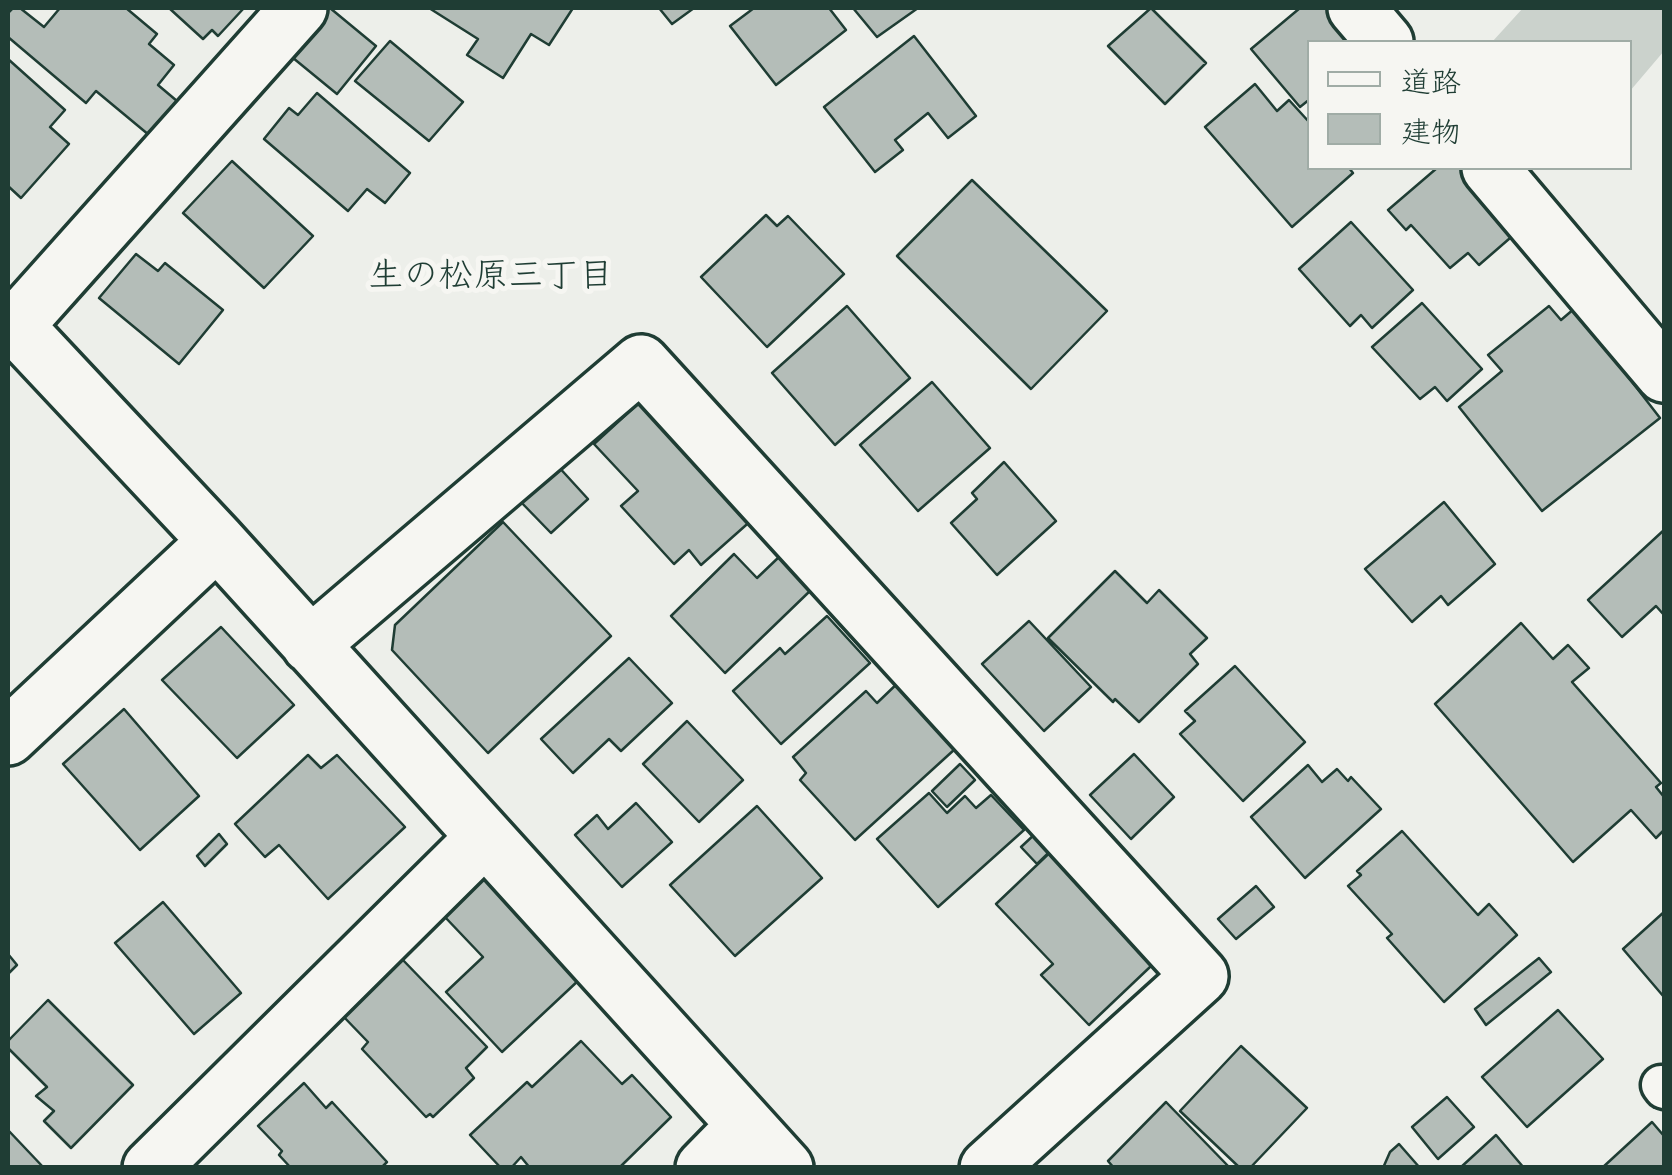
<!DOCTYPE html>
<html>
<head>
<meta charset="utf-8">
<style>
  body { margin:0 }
  #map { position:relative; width:1672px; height:1175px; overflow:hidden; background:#edefea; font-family:"Comic Neue","Klee One",sans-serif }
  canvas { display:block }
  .frame { position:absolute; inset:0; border:10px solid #1f3d34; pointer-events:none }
  .legend { position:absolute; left:1307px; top:40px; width:325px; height:130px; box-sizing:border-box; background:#f6f6f2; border:2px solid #a0aca6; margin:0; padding:12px 18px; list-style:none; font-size:30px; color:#1f3d34 }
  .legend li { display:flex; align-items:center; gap:20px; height:50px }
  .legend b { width:50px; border:2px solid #a0aca6 }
</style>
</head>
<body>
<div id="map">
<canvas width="1672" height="1175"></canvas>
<div class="frame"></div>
<ul class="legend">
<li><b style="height:12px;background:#f6f6f2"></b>道路</li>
<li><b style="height:28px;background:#b4bdb8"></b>建物</li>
</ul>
</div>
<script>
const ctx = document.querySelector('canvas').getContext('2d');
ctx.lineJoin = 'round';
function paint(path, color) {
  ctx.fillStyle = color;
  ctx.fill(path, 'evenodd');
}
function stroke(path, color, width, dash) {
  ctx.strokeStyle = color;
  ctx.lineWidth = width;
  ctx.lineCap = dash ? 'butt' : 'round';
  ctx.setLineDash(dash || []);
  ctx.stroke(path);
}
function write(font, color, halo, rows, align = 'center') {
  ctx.font = font + ' "Comic Neue","Klee One",sans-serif';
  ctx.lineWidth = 10;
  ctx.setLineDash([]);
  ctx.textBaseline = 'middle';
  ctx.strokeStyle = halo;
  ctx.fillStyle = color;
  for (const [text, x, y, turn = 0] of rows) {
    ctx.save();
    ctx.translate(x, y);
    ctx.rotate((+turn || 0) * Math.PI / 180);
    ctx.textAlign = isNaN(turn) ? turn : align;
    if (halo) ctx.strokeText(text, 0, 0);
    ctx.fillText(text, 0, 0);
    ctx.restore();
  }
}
paint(new Path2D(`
  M1523,8h141v43l-34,40v-49h-138z`), '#cbd2cc');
const building = new Path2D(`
  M13,8h7l24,19 16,-19h66l31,26 -8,10 25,21 -16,20 19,16 -28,34 -53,-44 -10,12 -78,-66v-24z
  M169,8h75l-26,28 -6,-6 -9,9z
  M325,8h5l46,38 -39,48 -50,-41z
  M429,8h144l-24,37 -18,-11 -28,44 -36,-23 11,-16z
  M659,8h35l-22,16z
  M754,8h75l17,22 -70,55 -46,-59z
  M853,8h65l-41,29z
  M1151,8l55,55 -41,41 -57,-58z
  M1300,8h33l29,34h-52v57l-10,8 -49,-58z
  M914,36l62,80 -28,22 -20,-25 -33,27 8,10 -28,22 -51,-65z
  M390,41l73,61 -34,39 -74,-60z
  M8,59l57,51 -15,17 19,17 -48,54 -13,-12z
  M1255,84l22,27 12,-11 21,23v45h39l4,5 -61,54 -87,-100z
  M317,93l93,80 -25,30 -18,-14 -19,22 -84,-72 25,-31 9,7z
  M232,161l81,75 -49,52 -81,-75z
  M1437,168h34l46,64 -38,33 -11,-12 -18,15 -39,-43 -5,5 -18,-20z
  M972,180l135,131 -76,78 -134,-133z
  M766,215l11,11 11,-10 56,58 -77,73 -66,-70z
  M1351,222l62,68 -41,38 -11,-13 -11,11 -51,-57z
  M136,254l22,17 7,-8 58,47 -44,54 -80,-66z
  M1422,303l60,66 -35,32 -12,-14 -15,12 -48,-52z
  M847,306l63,72 -75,67 -63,-72z
  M1549,306l12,14 14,-12 85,110 -118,93 -83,-104 43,-36 -14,-16z
  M932,382l58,66 -72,63 -58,-66z
  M643,399l111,119 -53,47 -12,-15 -15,14 -53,-58 17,-15 -44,-47z
  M1004,462l52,59 -59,54 -46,-52 26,-24 -5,-6z
  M556,464l32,35 -37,34 -33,-34z
  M1444,502l51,62 -47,41 -7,-9 -29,26 -47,-53z
  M503,522l108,114 -123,117 -96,-103 3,-25z
  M1664,530v85l-8,-9 -34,31 -34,-37z
  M734,554l23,24 22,-21 32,33 -86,83 -54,-57z
  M1115,571l32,32 12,-13 48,48 -17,16 8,10 -59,58 -24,-23 -2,3 -65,-64z
  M827,616l43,47 -89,81 -48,-53 47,-43 5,6z
  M1029,621l62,66 -47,44 -62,-67z
  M1521,623l32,36 15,-14 21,23 -17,14 89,101 -5,4 8,10v33l-8,8 -25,-28 -58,52 -138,-158z
  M221,627l73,78 -57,53 -75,-78z
  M629,658l43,45 -51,48 -12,-12 -36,34 -32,-34z
  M1235,666l70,76 -62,59 -63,-67 15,-13 -10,-10z
  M903,678l40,44 -7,6 19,21 -100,91 -55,-60 6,-7 -13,-16 73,-66 11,12z
  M124,709l75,87 -59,54 -77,-86z
  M687,721l56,59 -44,42 -56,-58z
  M1134,754l40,43 -43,42 -41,-44z
  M308,755l13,13 16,-13 68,72 -77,72 -49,-54 -14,12 -30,-33z
  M960,764l15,16 -28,27 -15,-16z
  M1308,765l14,17 15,-13 11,12 3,-4 30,32 -76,69 -54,-61z
  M929,793l18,20 18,-17 11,12 15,-13 33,35 -86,77 -61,-68z
  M636,803l36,39 -50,45 -47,-52 22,-20 11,14z
  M757,806l65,72 -87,78 -65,-71z
  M1051,819l16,16 -30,29 -16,-17z
  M1402,831l76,84 11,-11 28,31 -73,67 -57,-64 5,-4 -44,-48 13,-11 -4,-4z
  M219,834l8,10 -22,22 -8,-10z
  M1061,842l109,106 -81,77 -48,-50 12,-11 -57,-60z
  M484,878l96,101 -78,73 -56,-60 37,-35 -39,-41z
  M1256,886l18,21 -38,32 -18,-20z
  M163,902l78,91 -47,41 -79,-91z
  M1664,912v85l-41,-48z
  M8,954l9,11 -9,9z
  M401,958l86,89 -21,21 8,10 -41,39 -3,-3 -4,3 -64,-68 6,-7 -27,-28z
  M1539,958l12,14 -65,53 -11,-16z
  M48,1000l85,85 -62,63 -27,-27 10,-10 -18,-15 11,-9 -39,-39v-7z
  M1558,1010l45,49 -76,68 -45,-50z
  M581,1041l41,43 10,-9 39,42 -52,51h-89l-9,-11 -10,11h-10l-31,-33 57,-53 5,5z
  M1241,1046l66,62 -57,60h-10l-60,-57z
  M304,1083l22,25 6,-6 55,60 -6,6h-90l-12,-13 3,-4 -24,-25z
  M1447,1097l27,30 -36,32 -26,-32z
  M1166,1102l64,66h-116l-6,-7z
  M1652,1122l12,14v32h-62z
  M8,1130l36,38h-36z
  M1496,1135l28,33h-64z
  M1399,1144l21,24h-37l7,-16z`);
paint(building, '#b4bdb8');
stroke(building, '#1f3d34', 2.5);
const service = new Path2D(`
  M1661,1085l3,4`);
const minor = new Path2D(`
  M1356,8l29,34
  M1490,168l174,206
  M8,318l209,223 568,627
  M15,326l284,-318
  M310,645l331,-282 559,613 -212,192
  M8,737l209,-196
  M151,1168l334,-331
  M704,1168l42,-43`);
stroke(service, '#1f3d34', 45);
stroke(minor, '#1f3d34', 62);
stroke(service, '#f6f6f2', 38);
stroke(minor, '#f6f6f2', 55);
write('35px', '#1f3d34', '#f6f6f2', [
  ["生の松原三丁目",491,276]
]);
</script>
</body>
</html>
